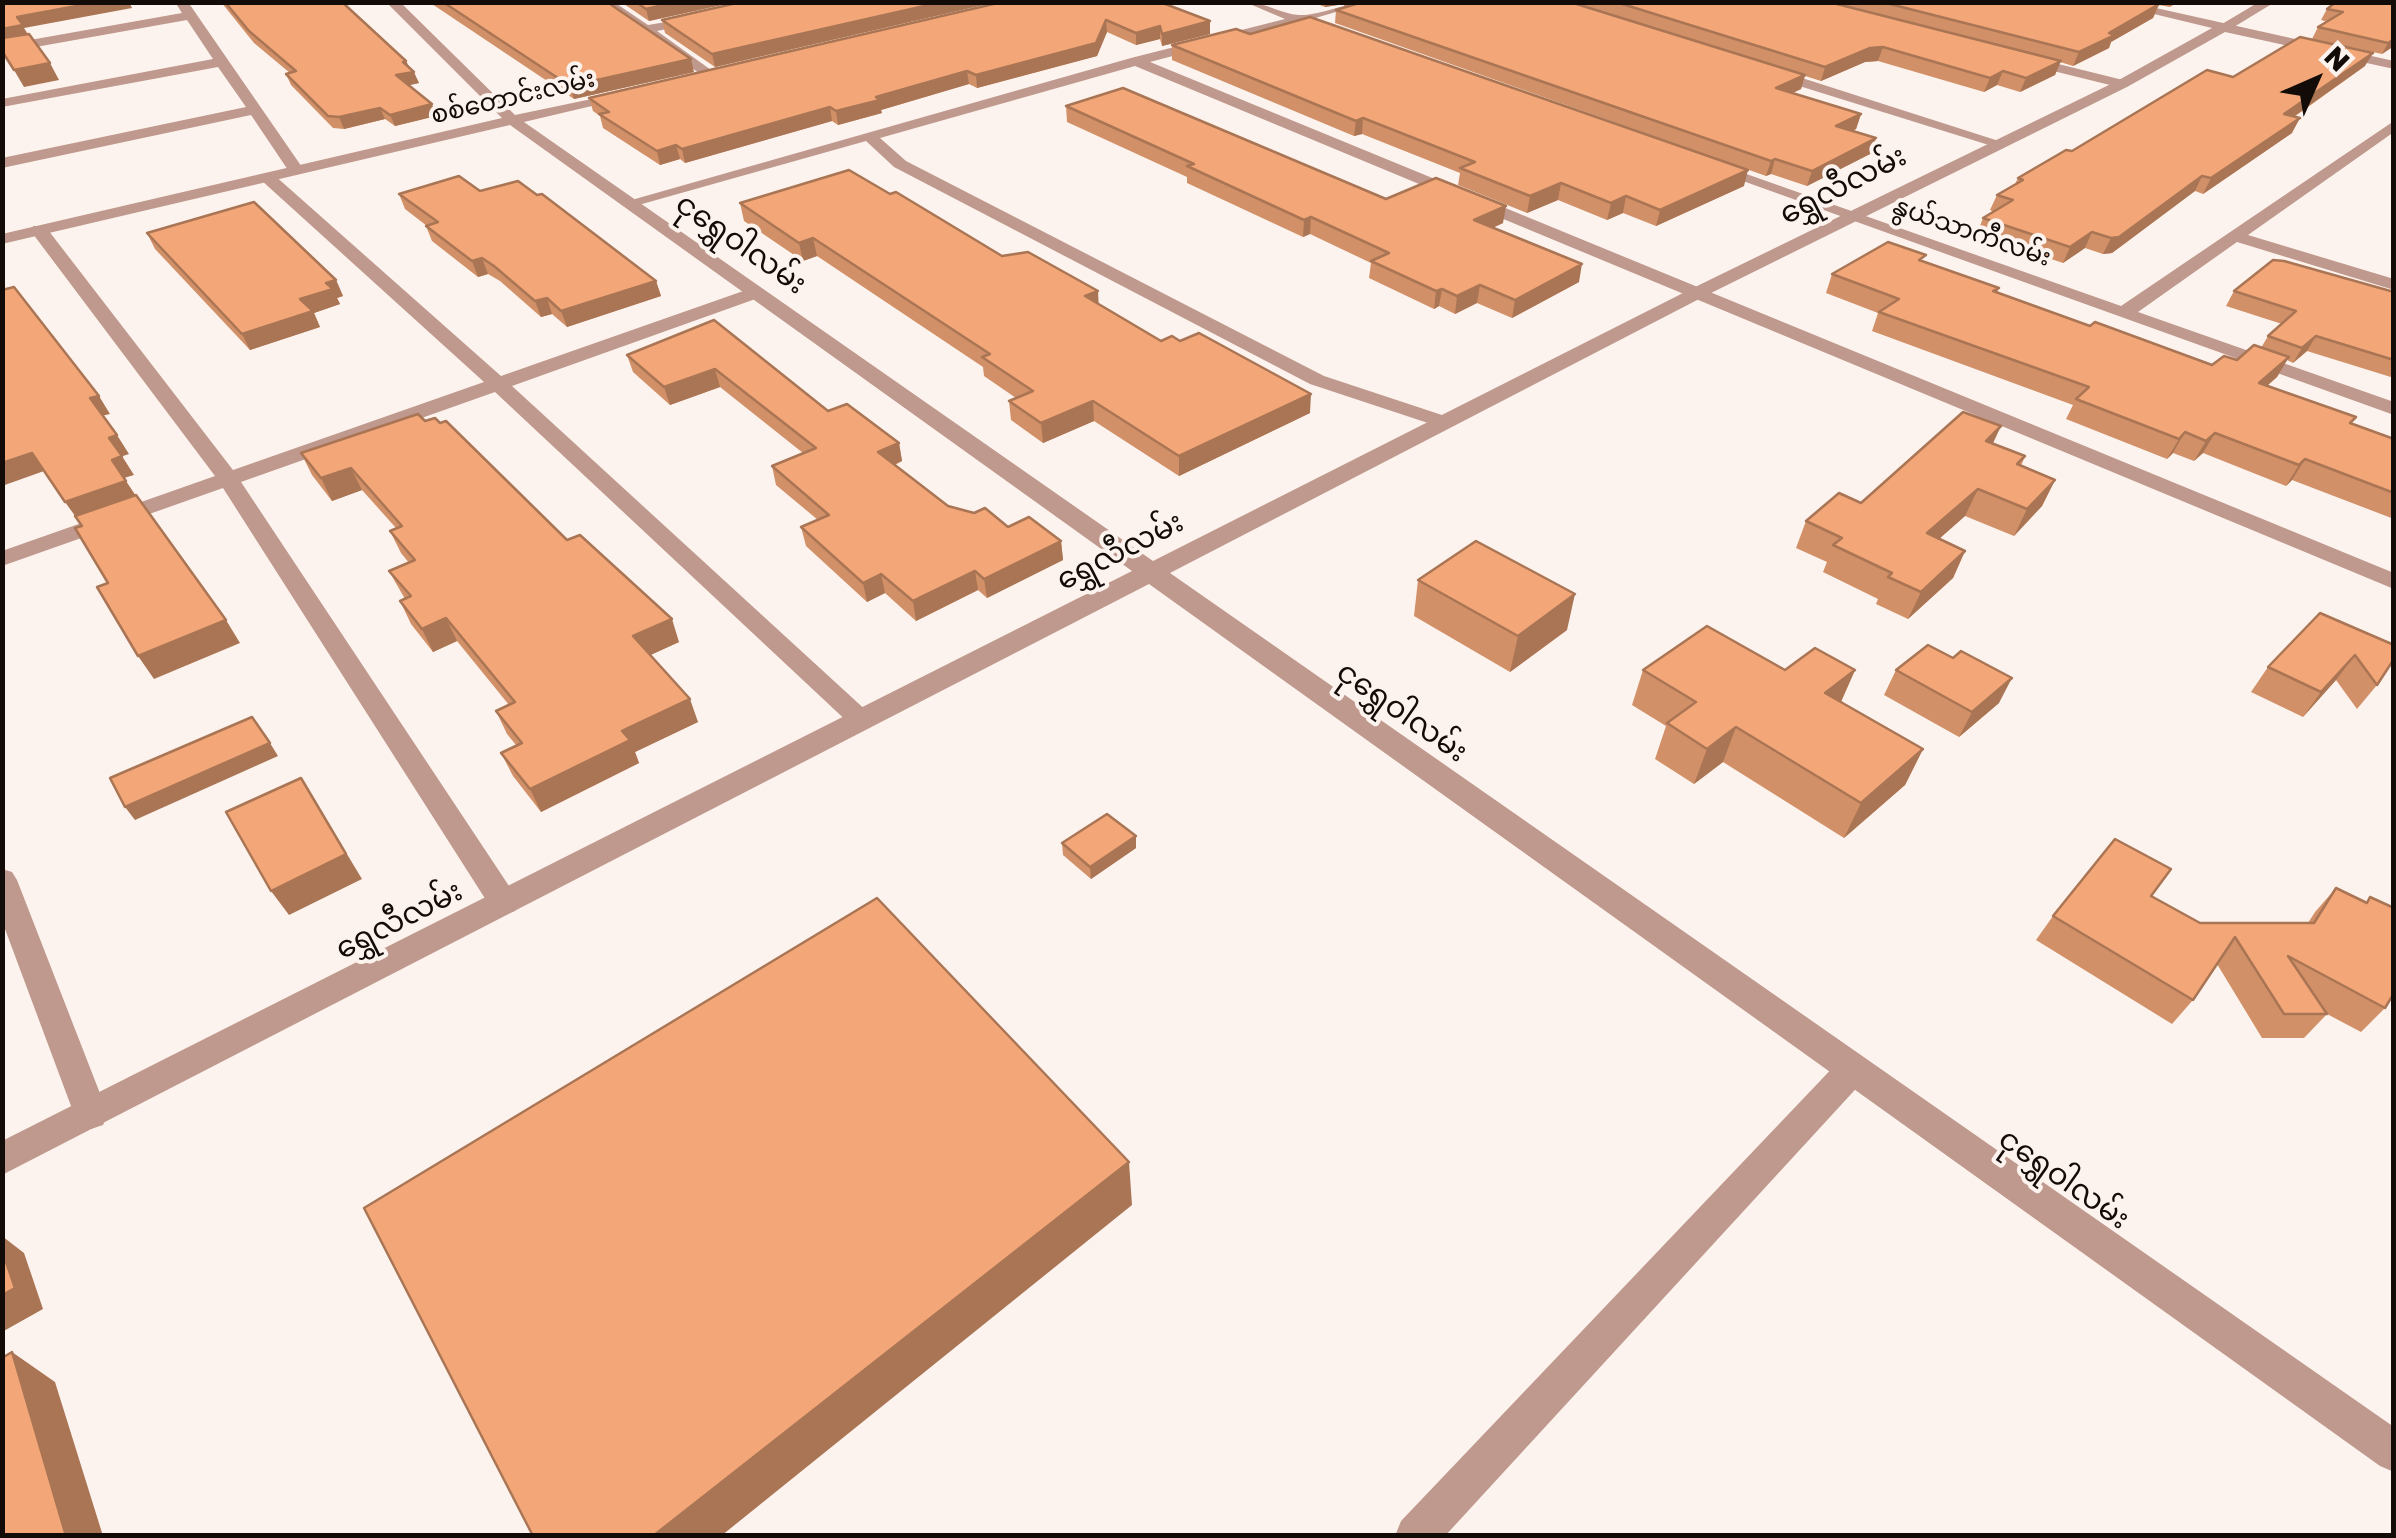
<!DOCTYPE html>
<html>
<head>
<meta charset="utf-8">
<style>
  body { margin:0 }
  #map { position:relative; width:2396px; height:1538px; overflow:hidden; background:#fdf3ee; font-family:"Golos Text",sans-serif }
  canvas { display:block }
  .frame { position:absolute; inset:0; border:5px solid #120b07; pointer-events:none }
  .north { position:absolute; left:2266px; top:30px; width:100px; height:100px; -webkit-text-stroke:8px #fdf3ee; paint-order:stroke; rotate:45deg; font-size:28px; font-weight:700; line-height:40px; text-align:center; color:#120b07 }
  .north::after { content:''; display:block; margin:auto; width:35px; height:45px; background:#120b07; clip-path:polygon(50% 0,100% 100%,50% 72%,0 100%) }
</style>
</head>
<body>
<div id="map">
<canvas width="2396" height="1538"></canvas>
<div class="frame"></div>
<div class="north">N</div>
</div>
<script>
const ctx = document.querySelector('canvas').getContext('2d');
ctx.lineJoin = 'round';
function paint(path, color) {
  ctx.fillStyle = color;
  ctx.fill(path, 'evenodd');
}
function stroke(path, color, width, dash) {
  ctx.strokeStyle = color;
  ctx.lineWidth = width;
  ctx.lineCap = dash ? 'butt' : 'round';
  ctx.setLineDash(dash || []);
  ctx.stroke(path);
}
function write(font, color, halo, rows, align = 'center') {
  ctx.font = font + ' "Golos Text","Noto Sans Myanmar",sans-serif';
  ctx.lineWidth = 8;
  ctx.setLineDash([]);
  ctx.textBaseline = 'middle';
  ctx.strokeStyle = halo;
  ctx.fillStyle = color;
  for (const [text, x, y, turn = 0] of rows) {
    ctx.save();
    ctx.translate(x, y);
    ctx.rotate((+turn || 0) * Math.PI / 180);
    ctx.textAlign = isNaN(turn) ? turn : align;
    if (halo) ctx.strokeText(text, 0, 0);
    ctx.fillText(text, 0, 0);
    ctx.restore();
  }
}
paint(new Path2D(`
  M175,2h13l116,168 -2,3h-12l-39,-58 -249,53v-10l244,-51 -28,-40 -216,40v-8l211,-40 -26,-39 -185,33v-8l180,-32z
  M599,2h15l34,23 54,-9v6l-45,9 61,44 -12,3z
  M1245,2c20,0 36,12 54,13 21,1 47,-13 71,-13l-58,17 25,9v6l-39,-11 -148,39 1244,511v16l-1259,-523 -255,72 26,23 418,215 127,42 3,4 -3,4h-14l-127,-42 -416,-217 -28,-26 -231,65 -14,-3 510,-145 154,-39z
  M2259,2h16l-46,28 -12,-3z
  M2022,55l105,26 2,3 -7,4 -105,-26v-6z
  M1764,69h10l231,74 -13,3 -228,-71z
  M2394,121v11l-146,103 146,44v11l-157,-48 -99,70 256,90v13l-690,-248 14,-3 403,142z
  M261,174h12l228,202 248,-87h12v8l-249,89 358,328 4,6 -4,6h-18l-357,-334 -254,90 274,413 4,8 -4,8 -11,4 -11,-4 -270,-423 -221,78v-15l213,-75 -182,-242v-8h12l188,244 251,-88 -223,-202z
  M2,869l10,3 5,8 91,234 -5,11 -12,4 -12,-4 -5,-11 -72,-193z
  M1852,1056l12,4 5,10 -5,10 -419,456h-50l6,-15 439,-461z`), '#bf998d');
paint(new Path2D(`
  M386,2h14l115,113 115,-24v6l-106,25 629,439 538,-272 426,-208 95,-53 -108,-26h25l265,59v8l-169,-37 -98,55 -424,210 -533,276 1224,854v45l-14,-6 -1231,-882 -1147,591v-34l1130,-570 -622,-446 -508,119v-10l500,-116z`), '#bf998d');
paint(new Path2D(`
  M221,2h121l64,59 13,22 -10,2 23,19 4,12 -41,10 -10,-7 -41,10 -11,-1 -42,-43 -5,-11 4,-1 -36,-30z
  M429,2h178l87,70 -120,27z
  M621,2h114l-86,19z
  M741,2h255l-281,65 -50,-34 -3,-13z
  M1002,2l208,32 -48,12 -2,-7 -24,6 -29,-13 -10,24 -120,32 -8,-4 -88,26 1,3 -44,12 -6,-4 -147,42 -5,-4 -20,6 -57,-37 -3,-12 -7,-5 -4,-13z
  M1312,2h866l-8,5 -11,-2 -6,13 -42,24 -2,6 -36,18 -13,-4 -5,13 -35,17 -23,-7 -13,7 -106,-31 -13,1 -44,19 -16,-5 -4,13 -8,4 68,21 -5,15 -4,2 20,22 -65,33 -36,-12 -5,2 -431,-153 1,-13 8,-3v-3l-19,3z
  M2394,2v44l-12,8 -70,-15 6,-12 10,-5 -7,-2 6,-11z
  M1250,34l494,152 -88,40 -33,-13 -16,7 -49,-20 -31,13 -69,-28 2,-12 -98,-39 -8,2 -182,-76v-15z
  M2365,66l-71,51 -2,16 -89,61 -8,-3 -83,62 -9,1 -18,-6 -22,15 -86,-29 6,-16 11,-6 -4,-2 7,-15 18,-11 3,-6 215,-101z
  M1066,106l320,93 117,24 -10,5 86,54 -67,36 -35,-15 -22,11 -16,-8 -5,3 -65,-31 2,-15 -61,-29 -7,3 -116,-54v-6l-120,-55z
  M480,191l57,4 119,86 5,15 -94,31 -15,-13 -11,3 -41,-36 -12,-7 -10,3 -46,-36 -6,-15h1l-22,-17 -6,-15z
  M890,194l112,62 96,35v13l63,37 149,72 -131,63 -85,-55 -51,22 -32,-23 -2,-19 7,-3 -32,-22 -1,-9 -166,-111 -14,5 -59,-40 -4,-18z
  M147,233l189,47 7,16 -6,2 3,6 -26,9 6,14 -70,23 -95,-101z
  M1924,261l75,27 -2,5 93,33 122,39 25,-5 24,-12 7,-12 14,-12 -56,-18 8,-15 160,1v86l-87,-27 -14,12 -6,-3 -10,17 -10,9 84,38 43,15v80l-102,-39 -6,6 -83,-33 -9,8 -21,-8 -6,6 -101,-40 7,-14 -201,-74 6,-18 -52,-20 6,-19z
  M714,320l114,91 71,32 3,18 -7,4 53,41 60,21 53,14 2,19 -76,38 -9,-8 -62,31 -31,-28 -18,9 -61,-56 -5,-19 17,-7 -42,-35 -4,-19 31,-13 -83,-66 -50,18 -37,-33 -6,-17z
  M425,421l142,119 112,102 -29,13 48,67 -63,30 4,11 -98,49 -28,-36 -12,-23 15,-8 -9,-11 -11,-23 13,-6 -52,-64 -24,11 -22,-28 -11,-23 5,-2 -16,-28 20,-8 -8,-10 -11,-22 6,-3 -34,-38 -30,11 -20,-26 -11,-22z
  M1993,443l32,13 -4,10 34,14 -13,26 -28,30 -49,-20 -26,23 26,12 -12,27 -45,41 -32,-15 2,-5 -55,-27 4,-10 -31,-14 10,-27 55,-18z
  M1418,580l149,50 -57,42 -96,-56z
  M2394,645l-17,40 -20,24 -21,-29 -33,37 -52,-25 17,-25z
  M1643,670h212l-14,32 82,47 -18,36 -61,53 -121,-76 -29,22 -39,-25 11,-33 -34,-21z
  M1896,670l103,33 -40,34 -75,-42z
  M1062,843l74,5 -45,31 -28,-24z
  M2336,888l30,14 4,-5 15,111 -24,24 -34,-18 -23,24h-42l-45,-74 -24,36 -21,24 -136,-84 17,-24 98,-20 49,27h108l7,-11z`), '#d19067');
paint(new Path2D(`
  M98,2h31l3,6 -108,20 5,8 -27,5v-12l15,-12z
  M676,2h59l-86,19 -3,-12z
  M942,2h54l-281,65 -3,-13z
  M1326,2h19l-1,2 -19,3z
  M2159,4l-6,14 -42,24 -2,6 -36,18 6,-14z
  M1106,20l1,12 -10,24 -120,32 -1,-13z
  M1210,21v13l-48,12v-12z
  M1160,26v13l-24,6v-12z
  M2394,39v7l-12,8 6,-11z
  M1883,47l-5,14 -13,1 -44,19 4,-14 45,-19z
  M2373,53l-8,13 -89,63 8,-15z
  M691,59l3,13 -120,27 -4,-13z
  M406,61l5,11h3l5,11 -18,4 -5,-12 7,-13z
  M2061,61l-6,14 -35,17 6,-14z
  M50,63l9,17 -35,7 -10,-17z
  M967,71l2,13 -88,26 1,3 -44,12 -2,-14 40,-14z
  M2003,71l-6,14 -13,7 6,-14z
  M1805,75l-4,14 -29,13 4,-14z
  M432,104l4,12 -41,10 -5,-11z
  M830,107l2,14 -147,42 -3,-14z
  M380,108l5,11 -41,10 -5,-12z
  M1861,114l-5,15 -24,11 4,-14z
  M1363,118l-1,16 -8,2 2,-15z
  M2300,118l-8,15 -89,61 8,-16z
  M1876,138l-4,15 -65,33 5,-15z
  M676,145l4,14 -20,6 -3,-14z
  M1775,159l-4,15 -5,2 5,-15z
  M1748,170l-4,16 -88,40 4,-16z
  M2202,176l-7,15 -83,62 -9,1 8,-16z
  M1561,183l-3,17 -31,13 3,-17z
  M1626,196l-3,17 -16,7 4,-17z
  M1506,206l-3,17 -32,14 3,-17z
  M1311,217l-1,17 -7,3 1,-17z
  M2092,232l-7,16 -22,15 7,-16z
  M813,238l4,18 -14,5 -4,-18z
  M482,258l6,16 -10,3 -6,-16z
  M1582,264l-3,18 -67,36 3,-18z
  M336,280l7,16 -6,2 3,6 -26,9 6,14 -70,23 -8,-16 84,-51z
  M656,281l5,15 -94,31 -6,-16z
  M1480,285l-3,18 -22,11 2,-18z
  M1442,289l-3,17 -5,3 2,-18z
  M1098,291l1,19 -14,-14z
  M547,298l5,16 -11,3 -6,-16z
  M2316,336l-9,15 -14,12 9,-15z
  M2289,357l-12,20 -30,26 12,-20z
  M715,369l5,18 -50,18 -6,-18z
  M1311,394l-1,19 -131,63v-20z
  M99,396l11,18 -9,2 -11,-18z
  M1093,401l1,20 -51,22 -2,-20z
  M2001,426l-12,26 -3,-11z
  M2185,432l-12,21 -6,6 12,-20z
  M2215,433l-12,20 -9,8 12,-20z
  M117,435l12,19 -9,3 -11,-19z
  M899,443l3,18 -21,9 -3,-18z
  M32,453l12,18 -42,15v-23z
  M122,456l12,19 -10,3 -12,-18z
  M2305,459l-13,21 -6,6 13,-21z
  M351,468l11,22 -30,11 -11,-23z
  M2055,480l-13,26 -28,30 13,-27z
  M126,481l12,18 -60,21 -13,-18z
  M1978,489l-13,27 -50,44 12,-27z
  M1061,541l2,19 -76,38 -3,-19z
  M1965,551l-12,27 -45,41 13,-27z
  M975,571l3,19 -62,31 -3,-20z
  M881,574l4,19 -18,9 -4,-19z
  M1575,594l-8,36 -57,42 8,-36z
  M446,618l11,23 -24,11 -11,-23z
  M672,619l7,23 -37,17 -9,-23z
  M226,620l14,23 -86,36 -16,-23z
  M2355,655l-19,25 -33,37 18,-25z
  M1855,670l-16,36 -14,-13z
  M2012,678l-13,25 -40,34 13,-25z
  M690,699l8,23 -63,30 4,11 -98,49 -11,-23 92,-58z
  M1736,727l-13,35 -29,22 13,-35z
  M270,743l8,13 -143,64 -10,-13z
  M1923,749l-18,36 -61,53 17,-35z
  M301,778l61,101 -73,36 -18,-24z
  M1136,836v12l-45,31 -1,-12z
  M1129,1162l3,43 -411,331h-68z
  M2,1236l22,17 19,56 -41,23z
  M12,1352l43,30 48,154h-37z`), '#aa7554');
const building = new Path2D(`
  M2,2h96l-81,15 6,8 -21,4z
  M225,2h117l64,59 -3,1 11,10 -18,3 36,29 -42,11 -10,-7 -41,9 -11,-1 -42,-42 10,-3 -47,-40z
  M443,2h164l84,57 -121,27z
  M636,2h40l-30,7z
  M741,2h201l-230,52 -50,-34z
  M1002,2h158l50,19 -48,13 -2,-8 -24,7 -30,-13 -10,23 -120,32 -9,-4 -91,26 4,3 -44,11 -6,-4 -148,42 -6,-4 -19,6 -58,-37 10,-2 -20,-14z
  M1351,2h219l235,73 -29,13 85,26 -25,12 40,12 -64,33 -37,-12 -4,2 -435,-151 20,-6z
  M1616,2h213l232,59 -35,17 -23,-7 -13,7 -107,-31 -13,1 -45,19z
  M1882,2h269l8,2 -50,29 6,2 -36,17z
  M2336,2h58v37l-6,4 -70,-16 25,-15 -16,-3z
  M1310,17l438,153 -88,40 -34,-14 -15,7 -50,-20 -31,13 -70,-28 15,-6 -112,-44 -7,3 -184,-76 64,-16 14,5z
  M29,34l21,29 -36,7 -12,-19v-13z
  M2300,37l73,16 -89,61 16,4 -89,60 -9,-2 -83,61 -8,1 -19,-6 -22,15 -87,-29 30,-18 -16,-5 26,-15 -5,-2 48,-28 6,1 135,-81 26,7z
  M1123,88l263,111 50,-21 70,28 -32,14 108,44 -67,36 -35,-15 -23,11 -15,-7 -6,2 -65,-30 18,-8 -78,-36 -7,3 -117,-54 7,-2 -128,-58z
  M849,170l41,24 6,-2 106,64 26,-4 70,39 -13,5 76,45 11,-5 8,5 19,-8 112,61 -132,62 -86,-55 -52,22 -32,-22 24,-10 -51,-34 8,-3 -177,-116 -14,5 -59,-40z
  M459,176l21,15 38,-10 19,14 5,-1 114,87 -95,30 -14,-13 -12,3 -41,-35 -12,-8 -10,3 -46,-35 12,-4 -39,-28z
  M254,202l82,78 -10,3 7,6 -33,10 13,12 -71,23 -95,-101z
  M1888,242l38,13 -7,5 80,28 -6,3 97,35 5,-4 117,43 12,-9 13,4 17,-15 35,12 -30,26 97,34 -6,6 44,16v54l-89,-34 -6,6 -84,-32 -9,8 -21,-9 -6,7 -103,-40 13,-12 -210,-75 20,-13 -67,-25z
  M2273,260l11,1 110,31v68l-78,-24 -14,12 -34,-12 28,-25 -62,-20z
  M14,287l85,109 -9,2 27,37 -8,3 13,18 -10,4 14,21 -61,21 -33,-49 -30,10v-173z
  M714,320l114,91 19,-7 52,39 -21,9 70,54 26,7 11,-5 23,19 21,-10 32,24 -77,38 -9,-8 -62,30 -32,-27 -18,9 -62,-56 28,-12 -57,-49 44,-18 -101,-79 -51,18 -37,-32z
  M1963,412l38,14 -15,15 39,15 -8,8 38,16 -28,29 -49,-20 -51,44 38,18 -44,41 -33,-15 4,-4 -59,-28 9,-7 -36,-17 33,-28 22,10z
  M418,414l7,7 10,-3 5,5 6,-2 121,119 13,-5 92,84 -39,17 57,63 -68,32 8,9 -100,49 -29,-36 21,-10 -26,-32 19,-9 -69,-84 -24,11 -22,-28 11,-5 -22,-25 26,-11 -25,-29 12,-5 -51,-58 -30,10 -20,-25z
  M136,495l90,125 -88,36 -41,-69 11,-4 -33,-55 7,-2 -7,-10z
  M1476,541l99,53 -57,42 -100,-56z
  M2320,613l74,32v14l-17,26 -22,-30 -34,37 -53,-25z
  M1707,626l78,44 30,-22 40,22 -30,23 98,56 -62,54 -125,-76 -29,22 -40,-26 29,-21 -53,-32z
  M1928,645l25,13 8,-7 51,27 -40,34 -76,-42z
  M252,717l18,26 -145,64 -15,-29z
  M301,778l45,76 -75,37 -45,-79z
  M1107,814l29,22 -46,31 -28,-24z
  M2115,839l56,30 -20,27 49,27h114l22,-35 31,15 3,-6 24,11v85l-9,15 -97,-52 39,58h-43l-49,-77 -42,63 -140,-84z
  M877,898l252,264 -476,374h-120l-169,-328z
  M2,1250l13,38 -13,7z
  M12,1352l54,184h-64v-178z`);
paint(building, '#f3a778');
stroke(building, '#aa7554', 2.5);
write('25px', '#120b07', '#fdf3ee', [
  ["စစ်တောင်းလမ်း",513,97,-13],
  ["နွယ်သာကီလမ်း",1972,232,19]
]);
write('30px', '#120b07', '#fdf3ee', [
  ["ရွှေလီလမ်း",1843,185,-27],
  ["ငုရွှေဝါလမ်း",741,244,35],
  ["ရွှေလီလမ်း",1120,551,-27],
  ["ငုရွှေဝါလမ်း",1402,712,35],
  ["ရွှေလီလမ်း",399,920,-27],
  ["ငုရွှေဝါလမ်း",2064,1179,35]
]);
</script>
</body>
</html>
